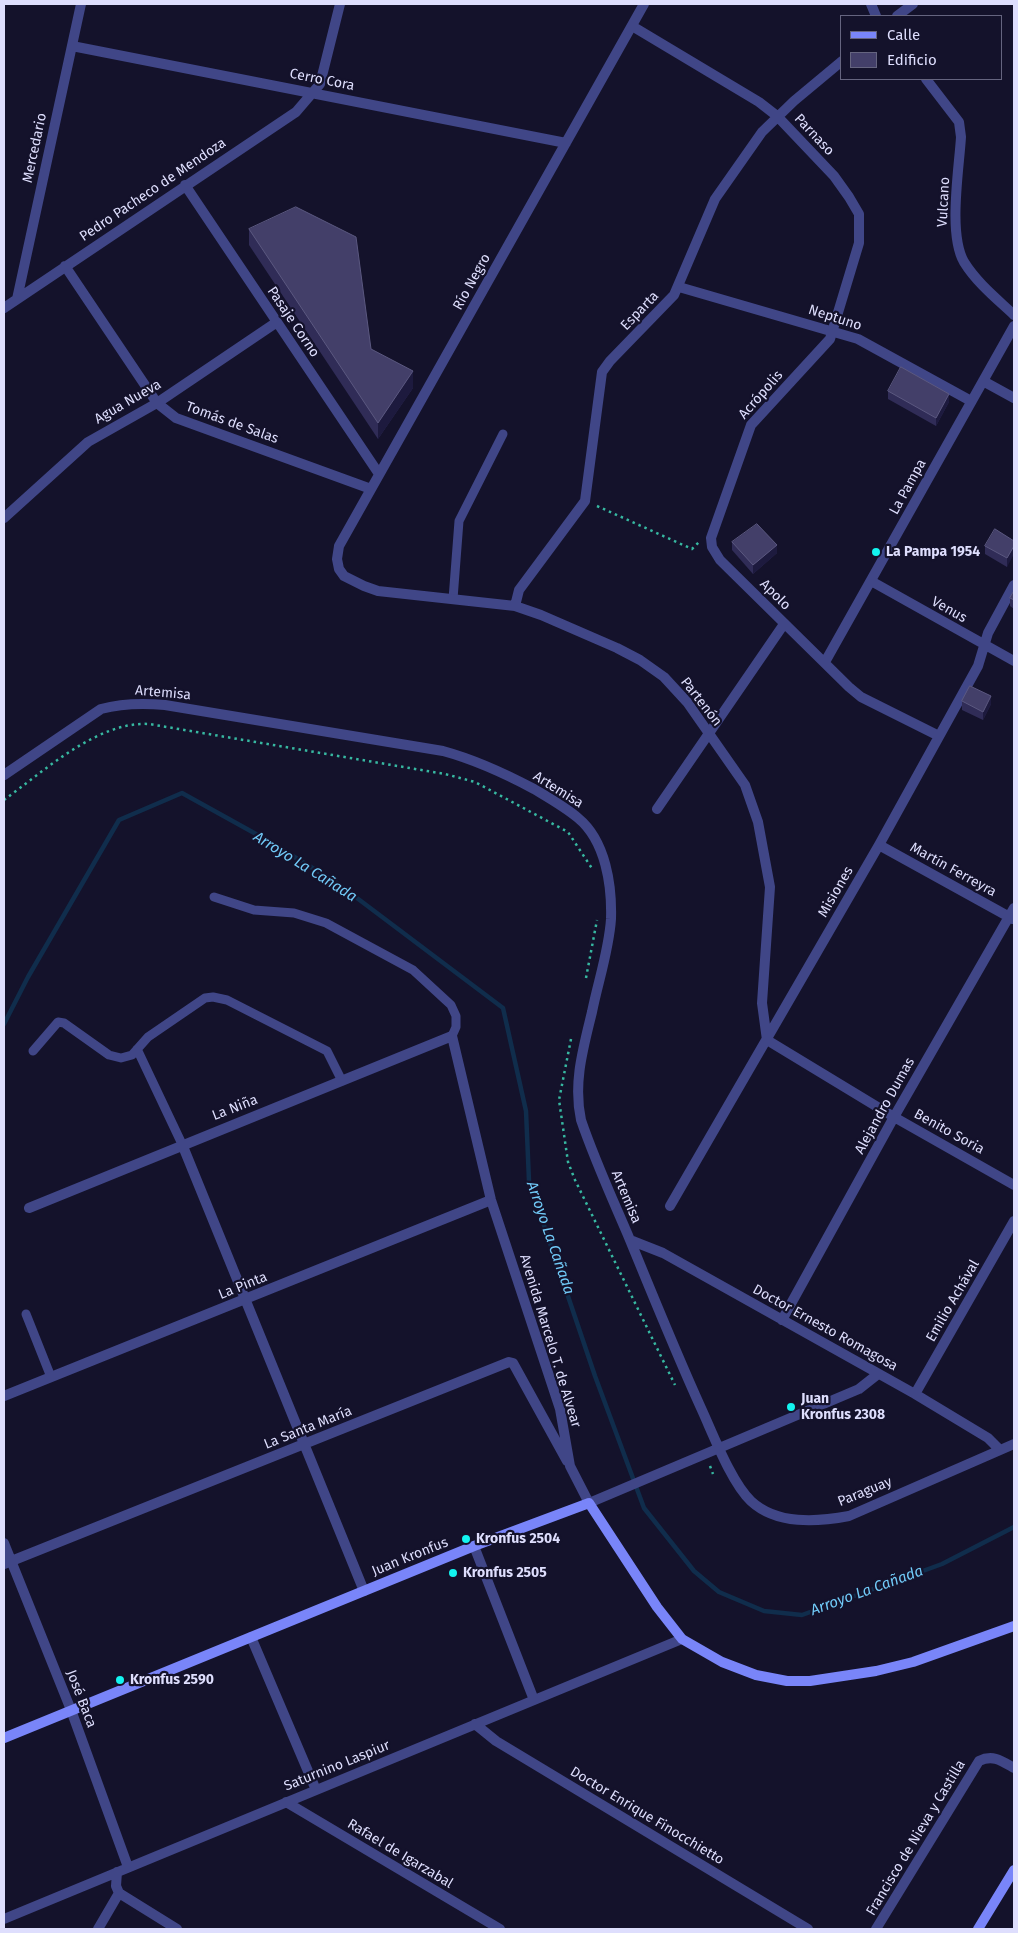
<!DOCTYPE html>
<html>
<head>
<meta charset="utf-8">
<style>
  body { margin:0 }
  #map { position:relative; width:1018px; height:1933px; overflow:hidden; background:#14122b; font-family:"Fira Sans",sans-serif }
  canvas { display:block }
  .frame { position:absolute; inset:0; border:5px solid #dedefd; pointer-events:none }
  .legend { position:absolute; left:840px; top:15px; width:162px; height:65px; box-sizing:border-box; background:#14122b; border:1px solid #65647f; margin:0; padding:6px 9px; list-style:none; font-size:15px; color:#dedefd }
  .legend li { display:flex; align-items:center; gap:10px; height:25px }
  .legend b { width:25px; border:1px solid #65647f }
</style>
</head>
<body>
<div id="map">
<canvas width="1018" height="1933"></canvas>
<div class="frame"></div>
<ul class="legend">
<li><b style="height:6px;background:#7985f9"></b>Calle</li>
<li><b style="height:14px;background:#433f69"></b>Edificio</li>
</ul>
</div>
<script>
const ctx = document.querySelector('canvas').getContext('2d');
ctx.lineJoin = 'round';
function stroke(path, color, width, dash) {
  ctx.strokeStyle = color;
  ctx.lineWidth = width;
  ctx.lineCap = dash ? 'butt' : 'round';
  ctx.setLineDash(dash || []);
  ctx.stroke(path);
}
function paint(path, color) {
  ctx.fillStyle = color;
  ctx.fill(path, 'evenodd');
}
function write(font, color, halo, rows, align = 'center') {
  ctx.font = font + ' "Fira Sans",sans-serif';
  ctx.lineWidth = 4.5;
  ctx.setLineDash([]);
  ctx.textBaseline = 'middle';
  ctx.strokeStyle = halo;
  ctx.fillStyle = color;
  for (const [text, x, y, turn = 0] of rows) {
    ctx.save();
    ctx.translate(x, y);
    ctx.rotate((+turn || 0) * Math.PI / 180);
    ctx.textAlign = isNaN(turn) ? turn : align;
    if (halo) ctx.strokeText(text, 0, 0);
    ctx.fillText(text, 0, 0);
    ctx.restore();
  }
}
stroke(new Path2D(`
  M4,1024l24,-47 91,-157 63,-27 83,46 72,44 166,125 23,103 3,70 66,195 49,132 50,63 25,21 45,19 38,4 140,-51 72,-37`), '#102d4c', 4.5);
stroke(new Path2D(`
  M597,506l95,43 7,-7
  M4,800c40,-29 94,-79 145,-76l296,50 30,8 93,50 25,38
  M586,978l11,-58
  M571,1039l-12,61 9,62 7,18 100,205
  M710,1466l3,8`), '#37b8a1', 2.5, [2.5, 4]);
stroke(new Path2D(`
  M453,599l6,-78 44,-87
  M214,897l40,13 40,3 32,10 87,47 38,35 5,11v11l-4,9
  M137,1049l45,95
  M33,1051l25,-29 6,1 45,32 12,3 11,-3 16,-18 57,-39 8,-1 14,3 100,51 15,30
  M26,1314l25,63`), '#404687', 9);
stroke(new Path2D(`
  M644,4l-305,542 -2,13 2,10 5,7 20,10 14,5 137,15 26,9 76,33 23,12 24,17 23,25 58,83 13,37 12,65 -8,116 5,37
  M871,4l5,12
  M897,16l16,-12
  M632,26l127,76 18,14 57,60 15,21 10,17v29l-29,96 -79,86 -40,113 1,9 8,13 129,127 12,10 78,39
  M72,46l494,97
  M926,79l33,43 2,15c-2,33 -13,97 3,125 13,21 33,37 50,53
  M185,185l194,289
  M65,266l92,137 19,15 195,71
  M679,287l179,52 113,62
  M17,299l64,-295
  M4,308l292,-196 24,-28 20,-80
  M983,381l31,17
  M4,518l84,-76 69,-39 120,-81
  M871,581l143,80
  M515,606l4,-16 66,-89 17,-129 8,-11 64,-66 41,-96 47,-67 32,-31 48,-40
  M825,662l189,-336
  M4,775l97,-66c22,-6 42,-6 64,-4l278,46c33,9 61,22 91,38 15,9 31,18 44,29 28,23 34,68 33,101 -2,31 -13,63 -19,93 -9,37 -19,71 -11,108 14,41 32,80 49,120 23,56 46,113 71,168 12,26 30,74 50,93 26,24 66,21 98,15l165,-72
  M657,809l127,-185
  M879,845l134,74
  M767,1040l127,77 120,68
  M182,1144l182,447
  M670,1206l209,-361 99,-179 10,-33 26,-48
  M29,1208l423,-172 39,164 69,209 10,57 19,37 270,-114 19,-15
  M630,1240l33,13 252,141 73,44 12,12
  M782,1320l112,-203 120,-209
  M915,1394l99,-173
  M4,1396l487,-196
  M4,1543l67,167 57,157
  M474,1546l60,154
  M4,1564l505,-202 4,1 54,98
  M251,1637l65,153
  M475,1724l21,17 312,188
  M286,1802l214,127
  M117,1872l-1,14 3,7 58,36
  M4,1919l678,-280
  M98,1929l21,-36
  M876,1929l103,-168c14,-7 23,0 35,7`), '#404687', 10);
stroke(new Path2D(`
  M4,1738l470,-192 115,-43 68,104 25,32 40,23 34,13 31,6h23l66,-10 37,-9 101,-36
  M978,1929l36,-59`), '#7985f9', 10);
paint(new Path2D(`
  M249,229l122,120 42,39 -35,51 -129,-194z
  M888,391l61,11 -13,24 -48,-27z
  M1014,541l-7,26 -22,-13v-8z
  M732,542l45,11 -24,21 -21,-24z
  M1014,591v18l-4,-3v-8z
  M962,701l29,3 -8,16 -21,-10z`), '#302c57');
paint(new Path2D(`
  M413,371v17l-35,51v-16z
  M949,394v8l-13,24v-8z
  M777,545v8l-24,21v-9z
  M1014,546v8l-7,13v-9z
  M991,696v8l-8,16v-8z`), '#1d1a3e');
const building = new Path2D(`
  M296,207l60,30 15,112 42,22 -35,52 -129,-194z
  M901,367l48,27 -13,24 -48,-27z
  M757,524l20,21 -24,20 -21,-23z
  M995,529l19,12v5l-7,12 -22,-12z
  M1014,591v9l-4,-2z
  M970,686l21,10 -8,16 -21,-11z`);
paint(building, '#433f69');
stroke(building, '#5b5880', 1);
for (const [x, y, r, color] of [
  [876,552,5,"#13f4f0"],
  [791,1407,5,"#13f4f0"],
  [466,1539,5,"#13f4f0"],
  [453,1573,5,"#13f4f0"],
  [120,1680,5,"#13f4f0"]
]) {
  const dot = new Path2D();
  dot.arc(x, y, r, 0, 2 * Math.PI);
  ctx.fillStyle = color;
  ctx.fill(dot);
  stroke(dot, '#14122b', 2);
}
write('14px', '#dedefd', '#14122b', [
  ["Cerro Cora",322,80,11],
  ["Parnaso",814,135,47],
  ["Mercedario",35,148,-78],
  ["Pedro Pacheco de Mendoza",153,190,-34],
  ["Vulcano",944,202,-87],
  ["Río Negro",472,282,-61],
  ["Esparta",640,311,-46],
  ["Neptuno",835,318,18],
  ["Pasaje Corno",293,322,56],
  ["Acrópolis",761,395,-49],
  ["Agua Nueva",128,402,-30],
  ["Tomás de Salas",232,423,20],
  ["La Pampa",908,487,-61],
  ["Apolo",775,595,45],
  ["Venus",949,610,29],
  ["Artemisa",163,693,5],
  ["Partenón",701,702,52],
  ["Artemisa",558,790,32],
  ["Martín Ferreyra",953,870,29],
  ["Misiones",836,892,-60],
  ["Alejandro Dumas",885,1106,-61],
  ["La Niña",235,1108,-21],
  ["Benito Soria",949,1132,29],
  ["Artemisa",626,1197,67],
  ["La Pinta",243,1286,-22],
  ["Emilio Achával",953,1301,-60],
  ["Doctor Ernesto Romagosa",825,1328,29],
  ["Avenida Marcelo T. de Alvear",550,1341,73],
  ["La Santa María",308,1428,-22],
  ["Paraguay",865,1492,-22],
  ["Juan Kronfus",410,1557,-22],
  ["José Baca",81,1699,69],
  ["Saturnino Laspiur",337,1766,-22],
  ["Doctor Enrique Finocchietto",647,1816,31],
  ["Francisco de Nieva y Castilla",916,1838,-59],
  ["Rafael de Igarzabal",400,1854,31]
]);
write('bold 14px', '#dedefd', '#14122b', [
  ["La Pampa 1954",886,552],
  ["Juan",801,1399],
  ["Kronfus 2308",801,1415],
  ["Kronfus 2504",476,1539],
  ["Kronfus 2505",463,1573],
  ["Kronfus 2590",130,1680]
], 'left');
write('italic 15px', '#71caf8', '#14122b', [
  ["Arroyo La Cañada",305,867,32],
  ["Arroyo La Cañada",550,1238,71],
  ["Arroyo La Cañada",867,1591,-20]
]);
</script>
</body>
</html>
